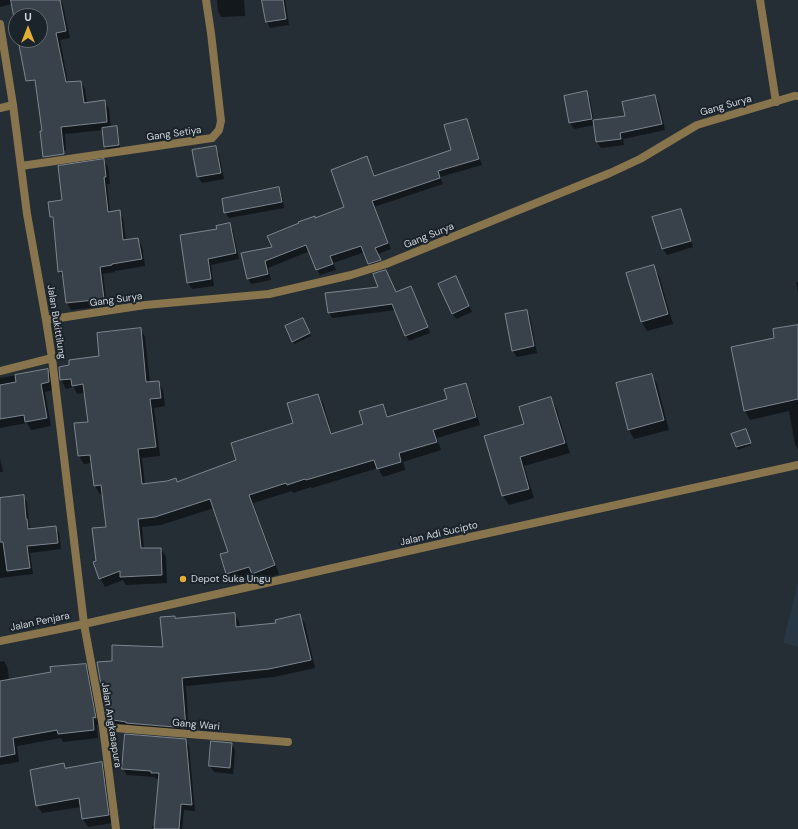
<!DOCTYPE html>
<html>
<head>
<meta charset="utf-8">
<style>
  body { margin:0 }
  #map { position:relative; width:798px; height:829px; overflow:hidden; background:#252d35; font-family:"DM Sans",sans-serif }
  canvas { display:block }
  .north { position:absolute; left:8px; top:8px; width:40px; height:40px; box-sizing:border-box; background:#1b232b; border:1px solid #646b72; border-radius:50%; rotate:0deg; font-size:11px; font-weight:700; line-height:16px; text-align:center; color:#d2d7dd }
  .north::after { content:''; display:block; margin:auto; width:14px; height:18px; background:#e1af34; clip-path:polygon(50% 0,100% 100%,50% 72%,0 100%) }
</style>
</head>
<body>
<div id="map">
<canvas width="798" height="829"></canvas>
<div class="north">U</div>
</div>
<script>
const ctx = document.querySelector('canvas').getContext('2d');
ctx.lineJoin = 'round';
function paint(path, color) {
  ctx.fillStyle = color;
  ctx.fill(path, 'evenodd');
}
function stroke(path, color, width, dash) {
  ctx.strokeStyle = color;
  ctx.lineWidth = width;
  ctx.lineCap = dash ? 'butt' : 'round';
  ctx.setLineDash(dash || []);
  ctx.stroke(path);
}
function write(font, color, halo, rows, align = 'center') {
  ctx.font = font + ' "DM Sans",sans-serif';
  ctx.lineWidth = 4;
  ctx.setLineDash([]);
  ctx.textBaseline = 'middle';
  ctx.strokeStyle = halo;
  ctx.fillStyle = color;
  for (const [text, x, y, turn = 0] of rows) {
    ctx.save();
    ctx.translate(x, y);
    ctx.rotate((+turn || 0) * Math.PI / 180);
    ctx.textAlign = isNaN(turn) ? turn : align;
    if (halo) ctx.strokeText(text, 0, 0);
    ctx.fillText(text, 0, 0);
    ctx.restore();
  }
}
paint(new Path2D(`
  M798,582v65l-15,-4z`), '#293643');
paint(new Path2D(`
  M0,0h60l3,5 7,33 -10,2 8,43 13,-1 4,7 2,14 17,-2 5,8 2,19 5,-1 2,3 2,18 -13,2 -2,-3 -2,-17 -38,4 1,16 -17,1 -11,-106 -18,-5h20v-24h-24v7l-4,-19 -12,3z
  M217,0h27l1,16 -24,1 -3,-6z
  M263,0h22l4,25 -19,3 -3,-6z
  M586,93l4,6 4,22 32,-5 29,-20 4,7 6,27 -42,9 1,6 -23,3 -4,-6 -2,-17 -21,4 -4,-6z
  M467,120l3,6 12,39 -42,12 3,7 -69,23 17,42 -13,5 5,12 -10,3 -8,-17 -32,11 3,7 -16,5 -3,-6 -7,-18 -42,17 3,12 -20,4 -3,-6 25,-31 42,-28 30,-12 22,-49 3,6 5,12 77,-26z
  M216,147l3,7 5,25 -22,4 -4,-6z
  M104,160l4,7 2,17h-3l3,28h9l4,7 3,22 11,-2 5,7 3,20 -30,5v1l-12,2 4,32 -36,4 -4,-7 -3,-25h-1l-4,-7 -5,-50 -3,-4 12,-16z
  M278,189l4,6 2,13 -55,10 -4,-6z
  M681,210l3,6 9,31 -26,8 -4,-6 -9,-31z
  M229,224l4,7 6,28 -28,6 3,21 -22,3 -4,-6 30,-53z
  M653,266l6,10 14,48 -26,7 -5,-9 -15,-48z
  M796,282h2v11z
  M459,283l13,29 -16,7 -4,-6z
  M411,287l3,6 16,40 -21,8 -3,-6 -10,-25 -64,8 -3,-6 67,-19z
  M526,311l4,6 7,36 -20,4 -4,-6z
  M304,322l7,14 -17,8 -1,-3z
  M798,326v123l-3,-5 -6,-33 -39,9 -5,-9 30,-72z
  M140,329l5,8 5,46 8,-1 5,8 2,16 -11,2 6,48 -18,2 3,27 32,-2 60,-23 57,-36 24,-29 5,8 9,31 32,-9 19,-20 6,13 59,-18 17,-16 5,8 10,33 -43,13 4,12 -38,12 2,8 -22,7 -5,-9 -66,20 -1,-1 -18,6 -1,-2 -39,12 26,71 -21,8 -4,-7 -22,7 -5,-8 -6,-19 8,-2 -15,-45 -53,17 -19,2 2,22h17l5,8 1,26 -41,2 -3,-5 -18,7 -5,-9 -3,-16 10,-34 -4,-34h-3l-5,-8 -3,-23 -8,1 -5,-8 -4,-32 14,-2 -4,-29 -8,1 -3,-7 -8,2 -5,-9 -1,-13 40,-10z
  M47,370l5,7 1,13 -8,2 6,34 -20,4 -4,-7 -27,5v-50z
  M652,375l5,9 12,46 -35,9 -5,-9z
  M551,398l5,10 14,45 -46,13 10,32 -25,7 -6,-9 -17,-59 40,-12z
  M746,431l5,14 -13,5 -5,-15z
  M0,458l3,14h-3z
  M23,496l4,6 2,22 2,6 24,-3 4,6 2,16 -31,4 3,21 -33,4v-79z
  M234,614l5,8 1,6 37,-4 23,-8 5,8 10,44 -41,9 -88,9 3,50 -76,-9 -5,-8 4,-57 52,-14 11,-29z
  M4,661l4,8 1,12 43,-9 33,-7 5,8 9,52h-2l1,13 -35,4 -2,-4 -44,8 2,16 -19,3v-103z
  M186,740l3,7 6,64 -11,-1 -2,19h-30v-3h3l4,-47h-3l-1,-2 -28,-2 -4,-6z
  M232,744l3,6 -2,24 -19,-2 -4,-6z
  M101,763l5,8 7,52 -25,4 -5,-8 -2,-12 -39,6 -5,-8 27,-41 2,5z`), '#0007');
const building = new Path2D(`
  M11,0h49l6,31 -10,2 10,49 15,-1 3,22 21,-3 2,22 -46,5 3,27 -21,3 -3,-26h2l-7,-51 -9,1 -8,-41h22v-24h-24v12z
  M262,0h21l3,19 -20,3z
  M587,91l5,28 -23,4 -5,-27z
  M655,95l7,29 -42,9 1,6 -25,3 -3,-22 32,-4 -3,-14z
  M467,119l12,40 -41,12 2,7 -68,23 16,42 -13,5 6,12 -13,4 -7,-18 -31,10 3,8 -17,6 -10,-25 -41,16 3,13 -21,5 -6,-26 31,-6 -5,-11 32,-13 -1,-1 17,-6v2l29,-11 -13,-37 36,-14 7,20 77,-26 -7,-25z
  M117,126l2,19 -15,2 -2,-19z
  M216,146l5,27 -24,4 -5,-27z
  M104,159l2,18h-2l4,35 12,-2 3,30 15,-2 4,21 -30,5v1l-12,2 4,32 -38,4 -4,-32 -4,1 -5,-55h-3l-2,-15 14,-2 -4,-34z
  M279,187l3,15 -58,11 -2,-14z
  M681,209l10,32 -29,8 -10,-32z
  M230,223l6,30 -28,6 3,20 -24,4 -7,-48 37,-6 -1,-3z
  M654,265l14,49 -27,8 -15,-49z
  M386,270l10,22 15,-6 17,41 -23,9 -13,-32 -64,9 -3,-20 53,-6 -5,-13z
  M456,276l13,30 -17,8 -14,-30z
  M527,310l7,36 -22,5 -7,-37z
  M303,318l7,15 -18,9 -7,-16z
  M798,325v74l-54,12 -13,-64 43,-9 -1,-9z
  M141,328l5,54 13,-1 2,17 -11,1 6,48 -18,2 4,35 25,-3 9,-3 1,4 59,-22 -5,-17 62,-20 -6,-20 31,-9 13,40 32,-10 -4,-13 24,-7 4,13 60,-18 -3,-10 22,-6 10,34 -43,13 4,12 -38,11 2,9 -24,7 -3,-9 -68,20 -1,-1 -18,6 -1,-2 -37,12 26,70 -23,9 -3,-7 -23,7 -6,-20 8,-2 -18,-53 -55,18 -17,2 3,29h20l1,27 -42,2v-6l-21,8 -6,-17 3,-1 -4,-33 14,-1 -5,-42 -7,1 -4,-31 -12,1 -4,-33 14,-1 -5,-38 -11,2 -1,-7 -11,1 -1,-13 10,-2v-5l30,-4 -2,-23z
  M48,369l1,13 -8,2 6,34 -22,4 -1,-7 -24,4v-34l16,-3 -1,-7z
  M652,374l12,46 -36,10 -12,-47z
  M551,397l14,46 -45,14 9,32 -27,7 -18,-60 40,-12 -5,-17z
  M746,429l5,14 -15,4 -5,-13z
  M24,495l2,24h1l1,10 28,-3 2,17 -31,3 3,22 -23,3 -4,-29h-3v-44z
  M235,613l1,14 40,-4 -1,-3 25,-6 11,46 -42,9 -87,9 4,50 -60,-5v-1l-19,-3 -10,-57 15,-1v-16l51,2 -3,-30 15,-1v2z
  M86,664l10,54 -3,-1 1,13 -36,4 -1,-4 -44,8 2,16 -15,3v-76l51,-9 -1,-5z
  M125,734l61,5 6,66 -11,-1 -2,25h-25l5,-56h-8v-2l-29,-2z
  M211,741l21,2 -2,25 -21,-2z
  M102,762l7,53 -27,4 -3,-21 -43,8 -6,-36 34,-7 1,5z`);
paint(building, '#39414a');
stroke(building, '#7d8690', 1);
stroke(new Path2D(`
  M760,0l16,102
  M0,24l13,81 14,109 19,106 6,38 32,266 19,103 13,102
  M0,108l13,-3
  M21,166l191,-28 7,-8 2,-9 -10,-88 -5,-33
  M46,320l99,-15 124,-11 82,-19 35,-11 224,-91 30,-14 57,-34 97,-29h4
  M0,371l52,-13
  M0,641l84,-17 391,-88 323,-71
  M103,727l185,15`), '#88754d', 8);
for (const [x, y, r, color] of [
  [183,579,4,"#e1af34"]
]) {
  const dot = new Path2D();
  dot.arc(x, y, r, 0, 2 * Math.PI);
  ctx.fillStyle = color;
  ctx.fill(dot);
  stroke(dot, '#1b232b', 1.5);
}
write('10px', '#d2d7dd', '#1b232b', [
  ["Gang Surya",726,106,-16],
  ["Gang Setiya",174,134,-8],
  ["Gang Surya",429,236,-22],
  ["Gang Surya",116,300,-8],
  ["Jalan Bukittilung",56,322,81],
  ["Jalan Adi Sucipto",439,534,-13],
  ["Jalan Penjara",40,622,-12],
  ["Jalan Angkasapura",111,725,81],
  ["Gang Wari",196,725,5]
]);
write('10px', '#d2d7dd', '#1b232b', [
  ["Depot Suka Ungu",191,579]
], 'left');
</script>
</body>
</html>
